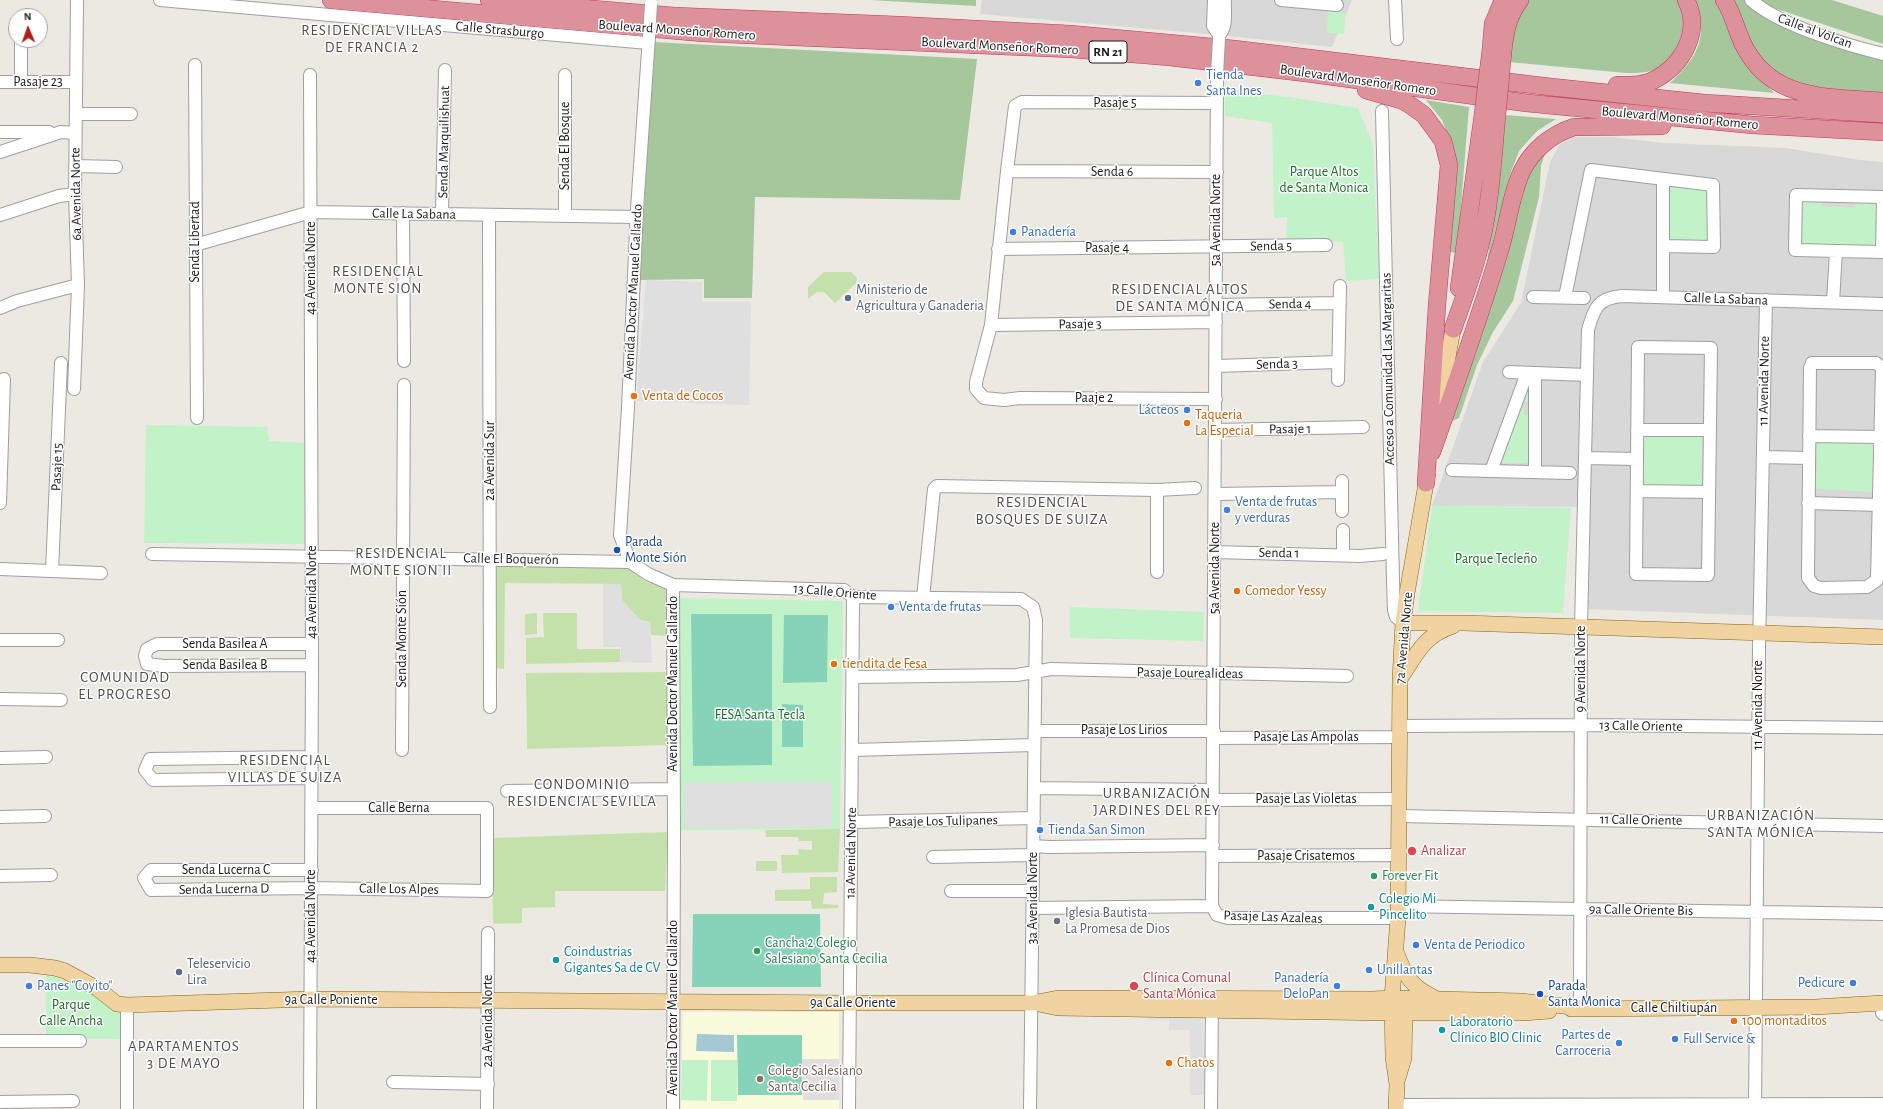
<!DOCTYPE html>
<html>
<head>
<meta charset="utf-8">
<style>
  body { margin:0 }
  #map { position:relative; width:1883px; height:1109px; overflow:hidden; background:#ece9e2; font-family:"Alegreya Sans",sans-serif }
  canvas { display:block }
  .north { position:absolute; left:8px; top:8px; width:40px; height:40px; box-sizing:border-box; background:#fff; border:1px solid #a4a4a4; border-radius:50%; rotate:358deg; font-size:11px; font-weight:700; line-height:16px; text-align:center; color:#1b1b1b }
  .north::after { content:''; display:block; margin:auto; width:14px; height:18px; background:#b21d14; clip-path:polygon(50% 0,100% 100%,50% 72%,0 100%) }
</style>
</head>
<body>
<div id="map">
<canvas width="1883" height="1109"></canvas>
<div class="north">N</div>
</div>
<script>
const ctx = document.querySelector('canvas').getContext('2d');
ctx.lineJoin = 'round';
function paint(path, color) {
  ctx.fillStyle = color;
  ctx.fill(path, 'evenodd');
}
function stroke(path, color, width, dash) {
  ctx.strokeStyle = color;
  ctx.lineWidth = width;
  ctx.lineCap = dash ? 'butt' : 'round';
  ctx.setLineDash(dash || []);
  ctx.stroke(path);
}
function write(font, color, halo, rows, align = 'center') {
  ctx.font = font + ' "Alegreya Sans",sans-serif';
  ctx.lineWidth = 3;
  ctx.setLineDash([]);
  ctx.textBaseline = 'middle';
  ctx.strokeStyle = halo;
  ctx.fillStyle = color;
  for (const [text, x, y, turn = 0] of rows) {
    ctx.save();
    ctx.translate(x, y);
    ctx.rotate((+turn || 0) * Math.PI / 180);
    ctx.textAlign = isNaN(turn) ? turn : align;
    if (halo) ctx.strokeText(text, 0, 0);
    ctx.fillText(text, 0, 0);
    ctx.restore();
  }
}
paint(new Path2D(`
  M982,0h370l-20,47 -113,-12 -239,-21z
  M1572,137h40l52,6 122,5 74,12 23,2v458l-301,-11 -1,-102 -149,-1 51,-144 38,-59 29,-141 10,-18z`), '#d9d8d8');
paint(new Path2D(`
  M683,1012h156v97h-158z`), '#f9fbdc');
paint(new Path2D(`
  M824,272h27l6,6 -1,5 -21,20 -11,-11h-7l-9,7v-12z
  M494,563l133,3 18,15 24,9 -1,46 -17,-1 -1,-13 -10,-2 -18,-20 -1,-16 -116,-1 -1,86 -11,-1z
  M537,613v21l-12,1v-21z
  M543,613h34v36h43v13l-94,2v-26l18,-1z
  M669,672v73l-142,4 -1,-76z
  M840,829l-2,43 -56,1 -1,-18h18l-1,-6 14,1v-9h-13l-1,-4h-32l-1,-7z
  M668,832l-3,59h-110v16l-33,1v15l-29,1 -1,-86z
  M756,861h21v10h-21z
  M810,877h27v15l-13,1 -1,11 15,1v3l-26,1 -1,-8h-36v-11l35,-1z`), '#c4e1ac');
paint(new Path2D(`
  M870,0h106v6z
  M1529,0h150c7,23 7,29 -4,50 -3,6 -7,13 -13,17 -11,6 -24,6 -36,6l-117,-11 5,-35z
  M1695,0h24l25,59 30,34 -104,-10c28,-26 39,-46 25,-83z
  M1733,0h11l4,4 135,52v37l-77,-4 -38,-22 -16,-19z
  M1760,0h72l51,16v28l-109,-36z
  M653,42l324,17 -17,141 -205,-3 -3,101h-48v-19l-64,1z
  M1426,100l43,7 -12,147 -8,-3 4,-103 -11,-28z
  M1505,115l51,4 -19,12 -18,20 -8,21 -24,92z
  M1546,151l-5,15 -2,31 -26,104 -20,31 -16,33 -18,53 -11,5 81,-253z`), '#a5c79b');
paint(new Path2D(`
  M1328,12l18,1 -2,21 -17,-1z
  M1225,90l64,7 69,11 15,36 6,135 -33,2 -3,-39 -57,-3 1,-22 -13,1 -2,-95 -47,-7z
  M1666,185l41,5 2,52h-43z
  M1804,198l18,1v7l33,2 2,-8 18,2c5,12 6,34 0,46l-66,-1 -8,-7 -2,-36z
  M1526,385l6,1 -1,14 -8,3 1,11 7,3v40l-5,6h-22l-6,-3z
  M146,425l121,2 2,14 36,2v101l-161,-1z
  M1641,435l61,1v50h-60z
  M1817,441l56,2 1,49 -58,-3z
  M1432,506l139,2 -8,105 -145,-2z
  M679,598l164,3 -3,228 -160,1z
  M1070,607l134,5 -1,29 -133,-3z
  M46,975l13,3 20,9 42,24 1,28 -76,-1z
  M682,1060h26l-1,41 -26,-1z
  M711,1060h26v41h-26z`), '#c2f3c8');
paint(new Path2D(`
  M691,614h81v151l-79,1z
  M784,615h44l-1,67 -44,1z
  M782,704l21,1v42h-21z
  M693,914h127l1,73h-129z
  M737,1035h65v60h-64z`), '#87d3ba');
paint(new Path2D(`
  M646,280l56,2v20h49l-2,103 -113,-4z
  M603,584h18l1,16 18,20 10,2 2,41 -32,-1 1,-15h-18z
  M832,782v45l-148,1v-45z
  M1149,1014l48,2 6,7 2,72h-15v-65h-21v-11l-21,1z
  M802,1059h37v41h-36z`), '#dfdfdf');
paint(new Path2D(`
  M697,1034l37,1v17l-38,-1z`), '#a6c8d5');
const minor = new Path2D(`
  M160,0l488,43
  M1214,0l-1,26 6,9
  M1281,0l56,5
  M1395,0l2,39
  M1751,0c28,25 95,45 132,54
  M1219,35c9,-9 5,-23 6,-35
  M649,37l-12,172 -9,199 -8,127 10,27 18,12 25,11 171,5 9,7 168,2 12,8 3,13 -6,489
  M21,40v42
  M195,65l2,353
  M310,75l2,590 -2,444
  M565,75v141
  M1217,75l-5,831 5,9 11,3h170
  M0,82h76
  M1382,111l11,469 1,30 2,7 7,6
  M76,114h55
  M0,132h49
  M0,152l61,-20 14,1
  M75,166l41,1
  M1007,171l210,1
  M1663,179v118
  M1796,195l87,2 -1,55 -87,-2z
  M403,213l1,148
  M442,214l3,-144
  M0,215l59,-19 16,-2
  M489,215l1,492
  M195,245l116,-33 326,5
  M998,249l328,-4
  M1533,297l51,1
  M1565,297l26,-127 122,15 1,62 -51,-1
  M1833,302l3,-51
  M1216,305l124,-2
  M0,308l17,-7 61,-16
  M991,325l225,-3
  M1638,347l73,1 -3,227 -72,-1z
  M1812,363h64l6,5 -5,212 -10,7 -46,1 -7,-2 -6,-8 2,-210z
  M1216,366l122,-4
  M1509,372l78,3
  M1338,380l2,-94
  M74,389l4,-104 -3,-91 2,-194
  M1216,399l-196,-1 -16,2 -20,-2 -8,-9v-7l15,-57 16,-154 8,-65 7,-4 195,1
  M1216,430l147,-3
  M1637,430h73
  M1809,436l71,1
  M1763,457l46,1
  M1585,458l52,1
  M1452,470l118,3
  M1491,471l36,-98
  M1535,472v-99
  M1342,481v30
  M1637,491l72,1
  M1215,494l127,-2
  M0,503l4,-124
  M1808,503l71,2
  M1343,530v25
  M1215,552l145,4 23,-2
  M152,554l478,8
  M0,569l101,4
  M52,571l9,-208
  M1157,572v-82
  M673,585l1,247 -1,277
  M923,598l11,-109 3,-3 220,4 38,-2
  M0,640h58
  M312,644h-155l-10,5 -2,7 2,8 17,2 148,-1
  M853,677l164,-2 34,-6 296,7
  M0,699l61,1
  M1399,726l182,-1 302,3
  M1035,731h179
  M1213,738l186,-1
  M402,750l2,-365
  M852,750l182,-5
  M0,758l46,-1
  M312,778l-159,2 -8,-10 5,-11 162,-2
  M1034,788l179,2
  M507,791l167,-2
  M1213,800l186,-1
  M1399,816l484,10
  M0,817l45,-1
  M852,822l182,-4
  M1034,846l15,1 164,-2
  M1213,856l185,-1
  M933,857l100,-2
  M312,870h-161l-7,8 7,12 160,-2 176,3v-83h-175
  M0,876l51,-1
  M951,891h82
  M1398,906l485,8
  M1033,908l179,-2
  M127,1005v104
  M1580,1008l1,-381 7,-297c6,-22 10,-32 34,-34l261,8
  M1882,1013l1,1
  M0,1041h80
  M393,1082l95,2
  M0,1102l73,-1
  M1396,1105l487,-1
  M487,1109l1,-176
  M849,1109l4,-512
  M1211,1109l1,-106
  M1755,1109l4,-460 7,-349`);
const major = new Path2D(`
  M1436,425l17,-96
  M1403,623h61l419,14
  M1400,679c16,-24 24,-44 53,-53
  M1397,954c9,24 15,33 38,44
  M0,965h30l25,3 10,3 33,18 19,15 10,1 184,-6 538,4h183l26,-5 315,1 19,-1 129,3 59,7
  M1039,1004l19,4 335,5h130l26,-2
  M1571,1009l244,-2 68,-4
  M1398,1078l6,-20 1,-53
  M1396,1109l1,-25 -4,-27 -1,-59 6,-80 2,-238 3,-57 4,-30 21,-121`);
const highway = new Path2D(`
  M331,0l372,33 369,16 98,8 136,16 221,30 226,22 130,7
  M489,0l185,16 224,9 172,9 164,15 317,38 153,16 179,11
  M1724,0c11,16 13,37 24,53 30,49 85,44 135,48
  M1491,48l2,-24 10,-24
  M1503,51c2,-19 5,-35 17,-51
  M1617,85c13,0 26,1 37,-5 29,-15 48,-49 32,-80
  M1366,90l35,10 9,5 14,10 19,26 6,24 -12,140 -11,178
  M1459,288l24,-174
  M1453,329c10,-29 21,-57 28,-87 10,-41 12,-85 16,-127
  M1432,452c23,-66 47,-132 67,-199 9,-27 11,-57 23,-82 10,-21 30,-37 52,-44l88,-1`);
stroke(minor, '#9f9f9f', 14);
stroke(major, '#84630f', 16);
stroke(highway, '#c3355e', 18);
stroke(minor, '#fff', 12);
stroke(major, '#f1d3a1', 15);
stroke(highway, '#dc919b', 17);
const minorBridge = new Path2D(`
  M649,37l2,-33
  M1217,75l2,-37`);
const highwayBridge = new Path2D(`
  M1483,114l8,-66
  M1497,115l6,-64`);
stroke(minorBridge, '#9f9f9f', 14, []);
stroke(highwayBridge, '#c3355e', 18, []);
stroke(minorBridge, '#fff', 12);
stroke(highwayBridge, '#dc919b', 17);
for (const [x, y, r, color] of [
  [1198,83,4,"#3f7fe0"],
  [1013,232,4,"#3f7fe0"],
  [848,298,4,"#5c6f8a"],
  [634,396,4,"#e8710a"],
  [1187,410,4,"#3f7fe0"],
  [1187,423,4,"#e8710a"],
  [1227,510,4,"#3f7fe0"],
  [617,550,4,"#1a4fb4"],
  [1237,591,4,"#e8710a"],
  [891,607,4,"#3f7fe0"],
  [834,664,4,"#e8710a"],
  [1040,830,4,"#3f7fe0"],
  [1412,851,5,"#e0444e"],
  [1374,876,4,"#2e9e5b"],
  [1371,907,4,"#0f9aa8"],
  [1057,921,4,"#6b7280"],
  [1416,945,4,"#3f7fe0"],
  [757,951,4,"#2e9e5b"],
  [556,960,4,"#0f9aa8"],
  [1369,970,4,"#3f7fe0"],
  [179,972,4,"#5c6f8a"],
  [1853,983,4,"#3f7fe0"],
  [29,986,4,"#3f7fe0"],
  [1134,986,5,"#e0444e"],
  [1337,986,4,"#3f7fe0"],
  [1540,994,4,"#1a4fb4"],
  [1734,1021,4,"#e8710a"],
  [1442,1030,4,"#0f9aa8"],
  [1675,1039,4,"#3f7fe0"],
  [1619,1043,4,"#3f7fe0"],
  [1169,1063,4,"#e8710a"],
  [760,1079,4,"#8d6e63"]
]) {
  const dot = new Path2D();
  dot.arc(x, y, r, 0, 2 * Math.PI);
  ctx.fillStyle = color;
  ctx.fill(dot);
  stroke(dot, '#fff', 1.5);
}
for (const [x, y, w] of [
  [1108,52,38]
]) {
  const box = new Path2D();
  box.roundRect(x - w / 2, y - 11, w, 22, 3);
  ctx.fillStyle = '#fff';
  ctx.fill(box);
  stroke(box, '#1b1b1b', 1);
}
write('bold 13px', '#1b1b1b', null, [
  ["RN 21",1108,52]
]);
write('14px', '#1b1b1b', '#fff', [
  ["Calle Strasburgo",500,30,5],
  ["Boulevard Monseñor Romero",677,30,4],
  ["Calle al Volcan",1815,31,20],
  ["Boulevard Monseñor Romero",1000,46,3],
  ["Boulevard Monseñor Romero",1358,80,8],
  ["Pasaje 23",38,82],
  ["Pasaje 5",1115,103],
  ["Boulevard Monseñor Romero",1680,118,5],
  ["Senda Marquilishuat",444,142,-89],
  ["Senda El Bosque",565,146,-90],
  ["Senda 6",1112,172],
  ["6a Avenida Norte",76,194,-91],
  ["Calle La Sabana",414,214,1],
  ["5a Avenida Norte",1216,220,-90],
  ["Senda Libertad",195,242,-90],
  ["Senda 5",1271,246,-1],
  ["Pasaje 4",1107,248],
  ["4a Avenida Norte",311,268,-90],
  ["Avenida Doctor Manuel Gallardo",633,292,-87],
  ["Calle La Sabana",1726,299,2],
  ["Senda 4",1290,304,-1],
  ["Pasaje 3",1080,324,-1],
  ["Senda 3",1277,364,-2],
  ["Acceso a Comunidad Las Margaritas",1388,369,-91],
  ["11 Avenida Norte",1764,381,-89],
  ["Paaje 2",1094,398],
  ["Pasaje 1",1290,429,-1],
  ["2a Avenida Sur",490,461,-90],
  ["Pasaje 15",57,467,-88],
  ["Senda 1",1279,553,1],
  ["Calle El Boquerón",511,559,1],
  ["5a Avenida Norte",1215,568,-90],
  ["4a Avenida Norte",312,592,-90],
  ["13 Calle Oriente",835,592,5],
  ["7a Avenida Norte",1404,638,-85],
  ["Senda Monte Sión",402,639,-90],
  ["Senda Basilea A",225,644],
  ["Senda Basilea B",225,665],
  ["9 Avenida Norte",1581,669,-90],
  ["Pasaje Lourealideas",1190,673,1],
  ["Avenida Doctor Manuel Gallardo",673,684,-90],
  ["11 Avenida Norte",1758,705,-90],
  ["13 Calle Oriente",1641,726,1],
  ["Pasaje Los Lirios",1124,730],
  ["Pasaje Las Ampolas",1306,737],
  ["Pasaje Las Violetas",1306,799],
  ["Calle Berna",399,808],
  ["11 Calle Oriente",1641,820,1],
  ["Pasaje Los Tulipanes",943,821,-1],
  ["1a Avenida Norte",851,853,-89],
  ["Pasaje Crisatemos",1306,856],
  ["Senda Lucerna C",226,870],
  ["Senda Lucerna D",224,889,-1],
  ["Calle Los Alpes",399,889,1],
  ["3a Avenida Norte",1033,898,-90],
  ["9a Calle Oriente Bis",1641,910,1],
  ["4a Avenida Norte",311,916,-90],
  ["Pasaje Las Azaleas",1273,917,2],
  ["9a Calle Poniente",331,1000],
  ["9a Calle Oriente",853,1003],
  ["Avenida Doctor Manuel Gallardo",673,1008,-90],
  ["Calle Chiltiupán",1674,1008],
  ["2a Avenida Norte",488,1021,-90]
]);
write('14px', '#366cbe', '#fff', [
  ["Tienda",1206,75],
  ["Santa Ines",1206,91],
  ["Panadería",1021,232],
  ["Lácteos",1179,410,"right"],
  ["Venta de frutas",1235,502],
  ["y verduras",1235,518],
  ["Venta de frutas",899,607],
  ["Tienda San Simon",1048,830],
  ["Venta de Periodico",1424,945],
  ["Unillantas",1377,970],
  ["Panadería",1329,978,"right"],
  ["DeloPan",1329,994,"right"],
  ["Pedicure",1845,983,"right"],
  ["Panes \"Coyito\"",37,986],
  ["Partes de",1611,1035,"right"],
  ["Carroceria",1611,1051,"right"],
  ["Full Service &",1683,1039]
], 'left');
write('14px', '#166d22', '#fff', [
  ["Parque Altos",1324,172],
  ["de Santa Monica",1324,188],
  ["Parque Tecleño",1496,559],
  ["FESA Santa Tecla",760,715],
  ["Parque",71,1005],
  ["Calle Ancha",71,1021]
]);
write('14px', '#4e5e75', '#fff', [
  ["Ministerio de",856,290],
  ["Agricultura y Ganaderia",856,306],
  ["Teleservicio",187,964],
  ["Lira",187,980]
], 'left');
write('14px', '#c56008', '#fff', [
  ["Venta de Cocos",642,396],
  ["Taqueria",1195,415],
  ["La Especial",1195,431],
  ["Comedor Yessy",1245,591],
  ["tiendita de Fesa",842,664],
  ["100 montaditos",1742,1021],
  ["Chatos",1177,1063]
], 'left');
write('14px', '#164399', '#fff', [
  ["Parada",625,542],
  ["Monte Sión",625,558],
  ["Parada",1548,986],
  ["Santa Monica",1548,1002]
], 'left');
write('14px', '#be3a42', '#fff', [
  ["Analizar",1421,851],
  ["Clínica Comunal",1143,978],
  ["Santa Mónica",1143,994]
], 'left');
write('14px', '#27864d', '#fff', [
  ["Forever Fit",1382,876],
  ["Cancha 2 Colegio",765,943],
  ["Salesiano Santa Cecilia",765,959]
], 'left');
write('14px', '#0d838f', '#fff', [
  ["Colegio Mi",1379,899],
  ["Pincelito",1379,915],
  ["Coindustrias",564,952],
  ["Gigantes Sa de CV",564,968],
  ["Laboratorio",1450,1022],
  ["Clínico BIO Clinic",1450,1038]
], 'left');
write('14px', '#5b616d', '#fff', [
  ["Iglesia Bautista",1065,913],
  ["La Promesa de Dios",1065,929]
], 'left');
write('14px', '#785e54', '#fff', [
  ["Colegio Salesiano",768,1071],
  ["Santa Cecilia",768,1087]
], 'left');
ctx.letterSpacing = '1px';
write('15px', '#4e4e4e', '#fff', [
  ["RESIDENCIAL VILLAS",372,30],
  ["DE FRANCIA 2",372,47],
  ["RESIDENCIAL",378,271],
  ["MONTE SION",378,288],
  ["RESIDENCIAL ALTOS",1180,289],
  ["DE SANTA MÓNICA",1180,306],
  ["RESIDENCIAL",1042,502],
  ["BOSQUES DE SUIZA",1042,519],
  ["RESIDENCIAL",401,553],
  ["MONTE SION II",401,570],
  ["COMUNIDAD",125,677],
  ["EL PROGRESO",125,694],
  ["RESIDENCIAL",285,760],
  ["VILLAS DE SUIZA",285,777],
  ["CONDOMINIO",582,784],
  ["RESIDENCIAL SEVILLA",582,801],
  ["URBANIZACIÓN",1157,793],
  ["JARDINES DEL REY",1157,810],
  ["URBANIZACIÓN",1761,815],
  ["SANTA MÓNICA",1761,832],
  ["APARTAMENTOS",184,1046],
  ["3 DE MAYO",184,1063]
]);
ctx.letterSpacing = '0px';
</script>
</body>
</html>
